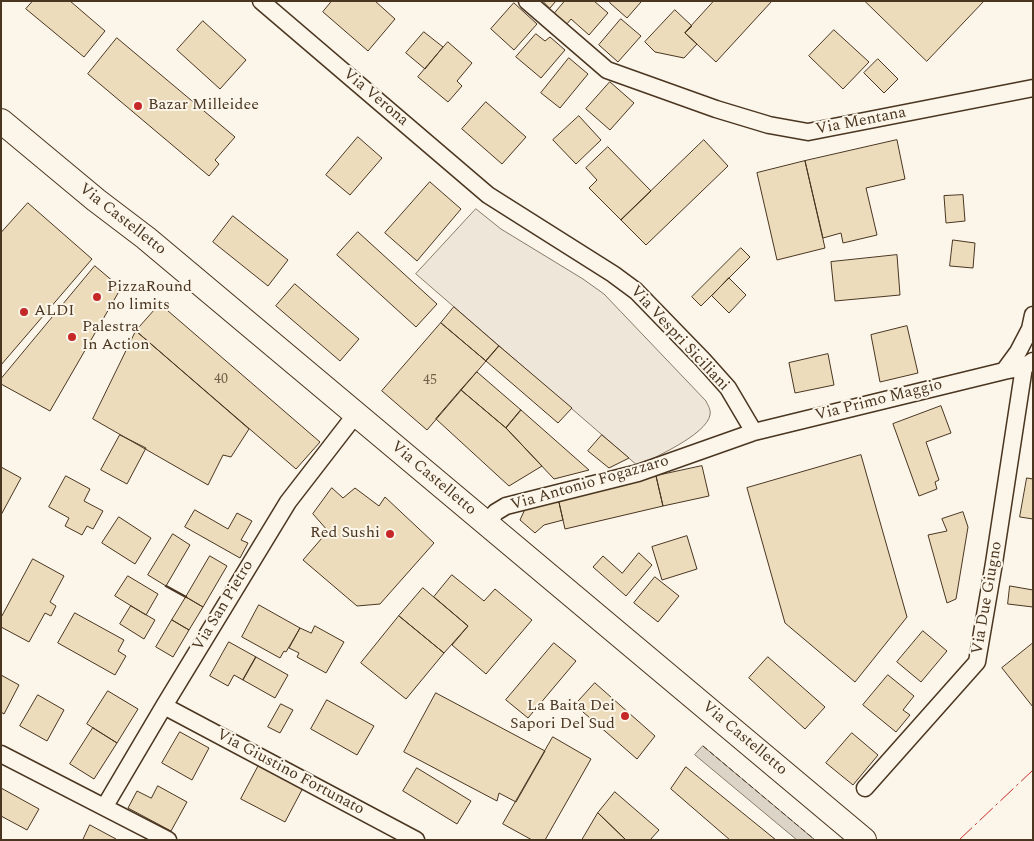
<!DOCTYPE html>
<html>
<head>
<meta charset="utf-8">
<style>
  body { margin:0 }
  #map { position:relative; width:1034px; height:841px; overflow:hidden; background:#fbf6e9; font-family:Spectral,serif }
  canvas { display:block }
  .frame { position:absolute; inset:0; border:2px solid #4a3520; pointer-events:none }
</style>
</head>
<body>
<div id="map">
<canvas width="1034" height="841"></canvas>
<div class="frame"></div>
</div>
<script>
const ctx = document.querySelector('canvas').getContext('2d');
ctx.lineJoin = 'round';
function paint(path, color) {
  ctx.fillStyle = color;
  ctx.fill(path, 'evenodd');
}
function stroke(path, color, width, dash) {
  ctx.strokeStyle = color;
  ctx.lineWidth = width;
  ctx.lineCap = dash ? 'butt' : 'round';
  ctx.setLineDash(dash || []);
  ctx.stroke(path);
}
function write(font, color, halo, rows, align = 'center') {
  ctx.font = font + ' Spectral,serif';
  ctx.lineWidth = 4;
  ctx.setLineDash([]);
  ctx.textBaseline = 'middle';
  ctx.strokeStyle = halo;
  ctx.fillStyle = color;
  for (const [text, x, y, turn = 0] of rows) {
    ctx.save();
    ctx.translate(x, y);
    ctx.rotate((+turn || 0) * Math.PI / 180);
    ctx.textAlign = isNaN(turn) ? turn : align;
    if (halo) ctx.strokeText(text, 0, 0);
    ctx.fillText(text, 0, 0);
    ctx.restore();
  }
}
const green = new Path2D(`
  M476,209l25,20 82,50 21,15 102,107c2,5 5,8 4,14 -4,20 -55,42 -72,51l-222,-192z`);
paint(green, '#ede6d9');
stroke(green, '#887966', 1);
const water = new Path2D(`
  M703,746l112,94h-18l-102,-85z`);
paint(water, '#dcd4c6');
stroke(water, '#887966', 1);
const building = new Path2D(`
  M33,1h37l35,30 -21,26 -58,-48z
  M332,1h43l20,18 -27,32 -45,-39z
  M543,1h13l-6,7z
  M565,1h29l14,12 -19,22 -18,-16 -5,6 -12,-11z
  M611,1h29l1,1 -14,16 -17,-15z
  M714,1h58l-56,61 -31,-29z
  M865,1h119l-57,60z
  M514,3l23,21 -23,26 -23,-21z
  M675,10l17,16 -7,7 12,11 -13,14 -29,-6 -10,-10z
  M621,19l20,17 -23,26 -19,-17z
  M203,21l43,39 -26,29 -43,-39z
  M834,30l35,32 -26,27 -34,-33z
  M424,32l19,15 -18,22 -19,-16z
  M536,34l9,7 5,-4 15,13 -24,28 -25,-21z
  M117,38l118,99 -20,23 4,4 -10,12 -121,-102z
  M448,42l24,21 -15,18 5,5 -14,16 -30,-25z
  M569,58l19,16 -28,34 -19,-15z
  M878,59l20,20 -14,14 -20,-20z
  M610,82l24,21 -24,27 -24,-21z
  M486,102l40,35 -24,27 -40,-35z
  M579,116l22,24 -25,24 -23,-24z
  M358,137l24,21 -32,37 -24,-20z
  M704,140l24,26 -82,79 -25,-25z
  M897,140l8,39 -39,9 11,47 -34,8 -2,-10 -18,5 -18,-77z
  M608,147l43,44 -30,29 -32,-32 8,-8 -11,-12z
  M805,161l20,87 -48,12 -20,-87z
  M430,182l31,27 -44,52 -32,-28z
  M963,195l2,26 -19,2 -2,-27z
  M28,203l64,56 -91,106v-132z
  M233,216l55,44 -20,26 -55,-44z
  M358,232l79,72 -21,23 -79,-72z
  M953,240l22,3 -2,25 -23,-2z
  M741,248l9,9 -49,49 -9,-9z
  M897,255l3,40 -65,6 -4,-39z
  M95,266l26,22 -71,123 -49,-27v-5z
  M729,278l17,17 -17,18 -17,-17z
  M295,284l64,55 -19,22 -64,-55z
  M160,304l160,138 -24,27 -160,-138z
  M454,307l45,39 -13,15 -45,-38z
  M441,323l45,38 -59,69 -45,-39z
  M907,326l11,47 -38,9 -9,-47z
  M136,331l113,98 -18,28 -8,-2 -15,30 -115,-66z
  M499,346l73,62 -14,15 -72,-62z
  M828,354l6,31 -39,8 -6,-30z
  M477,372l44,38 -15,18 -45,-38z
  M461,390l45,38 36,38 -33,20 -73,-67z
  M941,406l10,27 -25,9 13,38 -4,2 2,7 -18,7 -26,-72z
  M521,410l68,60 -35,9 -48,-51z
  M120,435l26,13 -19,36 -26,-14z
  M602,435l27,23 -20,10 -21,-17z
  M861,455l46,162 -52,65 -70,-59 -38,-135z
  M702,466l7,30 -46,10 -7,-30z
  M1,467l20,11 -20,37z
  M66,476l24,13 -6,12 19,10 -10,18 -6,-3 -5,9 -17,-9 4,-8 -20,-11z
  M656,476l7,30 -98,23 -7,-31z
  M1027,478l6,1v40l-13,-2z
  M332,488l11,10 12,-10 24,18 6,-9 49,46 -54,61 -23,2 -54,-46 25,-29 -15,-17z
  M558,498l5,22 -19,5 -9,8 -15,-13 6,-13z
  M195,510l33,19 9,-16 15,8 -11,19 7,3 -8,15 -55,-31z
  M963,512l5,15 -12,72 -9,4 -19,-68 19,-4 -5,-12z
  M119,517l32,21 -16,26 -33,-21z
  M173,534l17,11 -24,41 -18,-11z
  M687,536l10,33 -35,11 -10,-33z
  M639,553l13,12 -26,31 -33,-29 10,-11 19,17z
  M210,556l17,10 -24,41 -17,-10z
  M33,559l31,17 -14,26 6,4 -5,10 -6,-3 -16,29 -28,-15v-9z
  M452,575l32,26 11,-12 37,31 -46,54 -34,-29 16,-19 -34,-29z
  M128,576l30,18 -12,21 -31,-19z
  M655,577l24,19 -21,26 -24,-19z
  M1010,586l23,4v17l-25,-3z
  M423,588l45,38 -24,27 -45,-37z
  M186,597l17,10 -14,23 -17,-10z
  M259,605l41,23 -14,24 -2,-1 -4,7 -38,-21z
  M131,606l24,14 -11,19 -24,-15z
  M75,613l49,27 -6,11 8,5 -11,19 -57,-32z
  M399,616l45,37 -38,46 -45,-36z
  M172,620l17,10 -16,27 -17,-10z
  M315,626l29,16 -18,31 -29,-16 2,-4 -10,-5 11,-20 11,5z
  M923,631l24,20 -26,31 -24,-20z
  M229,642l27,15 -13,23 -9,-5 -6,11 -18,-10z
  M554,643l22,18 -48,57 -22,-18z
  M1032,644l1,1v62l-31,-39z
  M256,657l32,18 -13,23 -32,-18z
  M768,657l57,50 -20,22 -56,-51z
  M1,675l18,10 -15,29 -3,-2z
  M888,675l26,21 -11,14 7,5 -14,17 -33,-27z
  M595,683l60,53 -18,23 -62,-54z
  M108,691l30,18 -21,34 -30,-19z
  M436,693l109,58 -29,51 -17,-9 -2,8 -93,-49z
  M38,695l26,15 -17,31 -27,-15z
  M327,700l47,26 -17,29 -46,-26z
  M281,704l12,6 -13,23 -12,-6z
  M93,728l24,15 -23,36 -24,-15z
  M180,732l29,16 -17,32 -30,-17z
  M852,733l26,22 -25,30 -27,-22z
  M553,737l38,22 -46,81h-13l-29,-16z
  M260,763l44,23 -19,36 -44,-23z
  M686,767l90,73h-46l-59,-51z
  M417,768l54,33 -14,23 -54,-33z
  M158,786l29,16 -16,29 -43,-23 9,-17 14,7z
  M1,788l38,21 -12,21 -26,-14z
  M615,792l44,38 -9,10h-24l-28,-27z
  M598,813l28,27h-44z
  M90,825l26,14v1h-33z`);
paint(building, '#ecdcbc');
stroke(building, '#4a3520', 1);
const street = new Path2D(`
  M261,1l227,194 125,79 23,17 67,69 25,28 26,44
  M527,1l80,69 109,39 53,16 39,7 225,-44
  M1004,371l14,-19 12,-23 3,-14
  M486,523l10,-11 10,-6 132,-33 116,-41 250,-61 20,-4 9,-6
  M164,706l252,134
  M1,754l167,86
  M865,788l112,-126 17,-99 30,-196
  M105,806l59,-100 124,-204 68,-88`);
const secondary = new Path2D(`
  M1,121l95,79 50,38 718,602`);
stroke(street, '#4a3520', 19);
stroke(secondary, '#4a3520', 26);
stroke(street, '#fbf6e9', 16);
stroke(secondary, '#fbf6e9', 24);
stroke(new Path2D(`
  M703,746l112,94`), '#4a3520', 1, [6, 2.5]);
stroke(new Path2D(`
  M166,586l20,11`), '#4a3520', 2.5);
stroke(new Path2D(`
  M959,840l74,-70`), '#c62828', 1, [18, 4, 2.5, 4]);
for (const [x, y, r, color] of [
  [138,106,5,"#c62828"],
  [97,297,5,"#c62828"],
  [24,312,5,"#c62828"],
  [72,337,5,"#c62828"],
  [390,534,5,"#c62828"],
  [625,716,5,"#c62828"]
]) {
  const dot = new Path2D();
  dot.arc(x, y, r, 0, 2 * Math.PI);
  ctx.fillStyle = color;
  ctx.fill(dot);
  stroke(dot, '#fbf6e9', 2);
}
write('14px', '#725f47', null, [
  ["40",221,380],
  ["45",430,381]
]);
write('16px', '#4a3520', '#fbf6e9', [
  ["Via Verona",375,98,40],
  ["Via Mentana",861,122,-11],
  ["Via Castelletto",122,220,38],
  ["Via Vespri Siciliani",679,339,47],
  ["Via Primo Maggio",879,401,-14],
  ["Via Castelletto",433,479,40],
  ["Via Antonio Fogazzaro",590,484,-16],
  ["Via Due Giugno",988,598,-80],
  ["Via San Pietro",224,606,-59],
  ["Via Castelletto",744,739,40],
  ["Via Giustino Fortunato",290,773,28]
]);
write('16px', '#4a3520', '#fbf6e9', [
  ["Bazar Milleidee",148,106],
  ["PizzaRound",107,288],
  ["no limits",107,306],
  ["ALDI",34,312],
  ["Palestra",82,328],
  ["In Action",82,346],
  ["Red Sushi",380,534,"right"],
  ["La Baita Dei",615,707,"right"],
  ["Sapori Del Sud",615,725,"right"]
], 'left');
</script>
</body>
</html>
